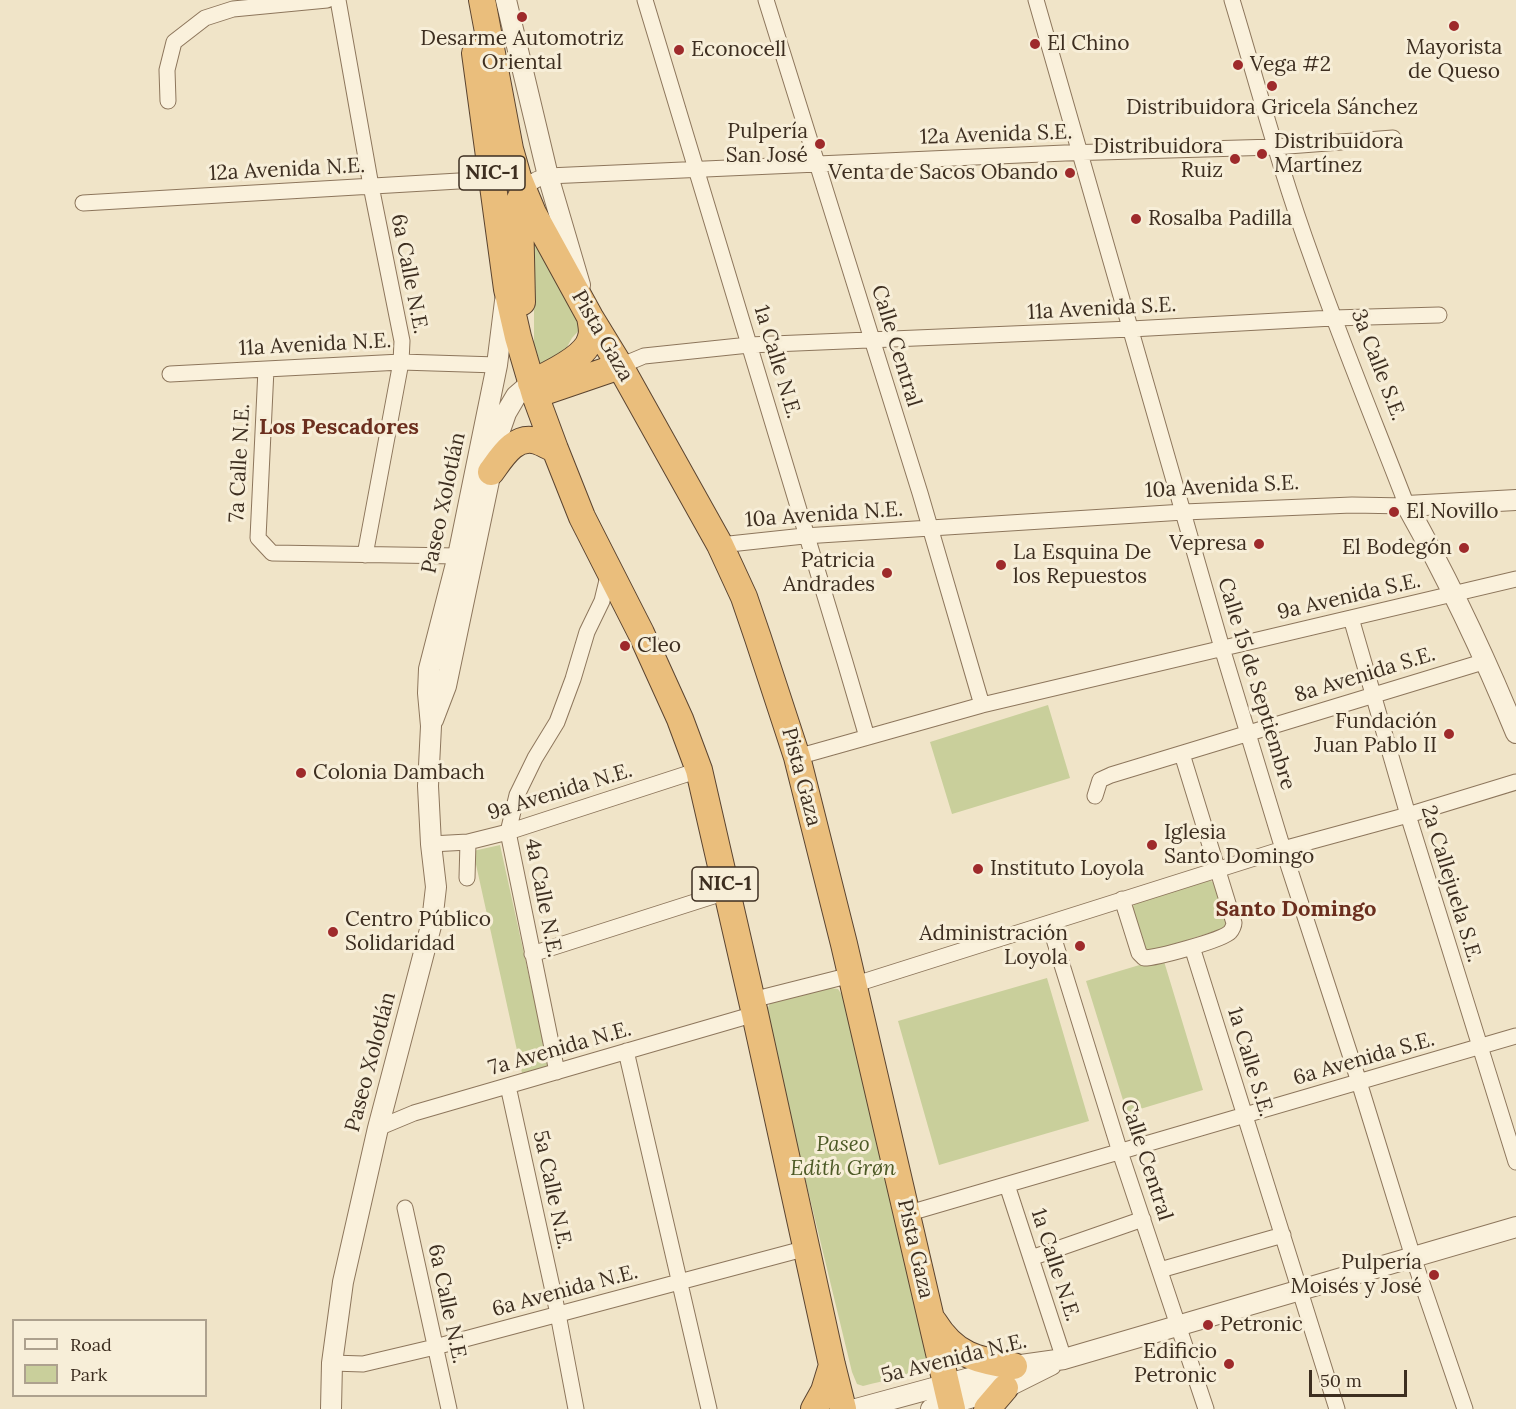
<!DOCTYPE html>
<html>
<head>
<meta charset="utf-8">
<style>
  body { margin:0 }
  #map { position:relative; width:1516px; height:1409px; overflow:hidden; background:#f0e4c8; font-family:Lora,serif }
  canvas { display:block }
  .legend { position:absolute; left:12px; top:1319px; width:195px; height:78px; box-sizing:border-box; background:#f7eed8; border:2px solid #ada18e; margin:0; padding:8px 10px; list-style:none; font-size:18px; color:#3d2e20 }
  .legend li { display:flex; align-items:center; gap:12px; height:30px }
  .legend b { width:30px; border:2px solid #ada18e }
  .scale { position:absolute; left:1309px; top:1370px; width:98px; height:27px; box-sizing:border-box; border:3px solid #3d2e20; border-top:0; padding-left:8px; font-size:18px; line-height:21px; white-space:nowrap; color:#3d2e20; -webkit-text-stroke:4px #f7eed8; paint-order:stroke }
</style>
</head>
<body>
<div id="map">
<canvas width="1516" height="1409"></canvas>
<ul class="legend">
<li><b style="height:8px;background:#faf1dc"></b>Road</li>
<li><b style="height:16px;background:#c9cf9b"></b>Park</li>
</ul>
<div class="scale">50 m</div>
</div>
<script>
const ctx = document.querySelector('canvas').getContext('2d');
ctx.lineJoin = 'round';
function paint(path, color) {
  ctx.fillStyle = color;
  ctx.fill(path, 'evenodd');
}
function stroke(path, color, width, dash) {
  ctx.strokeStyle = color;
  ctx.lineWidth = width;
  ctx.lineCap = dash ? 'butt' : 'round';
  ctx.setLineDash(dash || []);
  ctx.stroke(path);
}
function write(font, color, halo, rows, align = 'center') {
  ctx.font = font + ' Lora,serif';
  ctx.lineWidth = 6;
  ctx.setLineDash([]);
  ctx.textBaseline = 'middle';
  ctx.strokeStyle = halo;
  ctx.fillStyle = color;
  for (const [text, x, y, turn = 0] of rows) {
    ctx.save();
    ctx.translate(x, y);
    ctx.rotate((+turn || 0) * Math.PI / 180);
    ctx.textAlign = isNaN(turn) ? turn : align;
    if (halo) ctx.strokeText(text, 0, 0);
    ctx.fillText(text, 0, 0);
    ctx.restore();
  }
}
paint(new Path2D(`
  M530,221l52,106 -10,11 -10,18 -24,15 -4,-7v-58z
  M1048,705l22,73 -118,36 -22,-72z
  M500,845l49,222 -27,6 -49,-222z
  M1203,880l8,1 6,4 11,38 -3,5 -73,23h-6l-14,-40 2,-8z
  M1163,958l40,132 -76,23 -41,-132z
  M1047,978l42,143 -150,44 -41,-144z
  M831,988l7,1 8,12 83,361c-9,12 -51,20 -66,24l-6,-2 -5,-12 -77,-318 -8,-44 3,-7z`), '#c9cf9b');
const minor = new Path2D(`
  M338,0l33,186 31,155 -1,21 -36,193
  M645,0c75,246 150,491 222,737
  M766,0l154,493 62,212
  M1036,0l186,648 61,201 76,233 54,175 52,152
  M168,101l-1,-31 7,-28 31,-24 28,-9 94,-9
  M524,192c6,-10 13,-14 24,-16l517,-23 210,-6 118,-9
  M83,203l410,-24
  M620,366l24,-10 105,-11 382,-16 202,-11 106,-3
  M266,369l-8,169 14,15 186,3
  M170,374l231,-12 96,3
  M720,545l84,-9 380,-24 168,-7 55,1c-32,-83 -66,-165 -95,-248 -31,-85 -54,-172 -80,-258
  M1351,618l57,197 108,347
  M797,757l185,-52 534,-126
  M1095,796l5,-16 11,-5 375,-114
  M431,844l37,-2 40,-10 191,-62
  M467,878l1,-36
  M1122,899l17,54 5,5c12,0 79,-18 86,-26 2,-2 4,-7 4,-9l-52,-169
  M1049,923l71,229 86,257
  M1192,947l145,462
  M532,954l194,-62
  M853,985l430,-136 125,-34 108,-33
  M752,1000l99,-25
  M626,1051l83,358
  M557,1072l-49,-240 9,-37 18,-37 22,-36 16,-43 14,-47 15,-31 7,-29
  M508,1086l50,228 18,95
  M378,1128l36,-15 341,-99
  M1007,1185l57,174
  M405,1208l44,201
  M906,1214l610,-178
  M1031,1258l112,-39
  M1160,1270l123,-35
  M332,1363l31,1 72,-17 372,-99`);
const tertiary = new Path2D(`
  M506,0l42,176 32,109
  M1516,500l-109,6c41,73 77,149 109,227
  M433,720l13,-34 53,-253 7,-20 10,-17 15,-13
  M331,1409l1,-46 11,-81 35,-154 54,-206 4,-35 -5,-43 -3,-58 3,-60 -3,-33 1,-24 29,-113 39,-191 8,-64
  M856,1409l158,-43 50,-7 452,-132
  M931,1409l74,-21 46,-23`);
const trunk = new Path2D(`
  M482,0l28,149 8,28 15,36 57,104 30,49 100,179 24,52 14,41 39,119 47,187 108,465
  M475,53l32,236 11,48 17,58 20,54 27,68 59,116 39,86 19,51 56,244 77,351 11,44
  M522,195l-2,4v12l2,91
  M531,383c18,-9 56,-25 60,-46 2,-6 0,-14 -1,-20
  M535,395l85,-29
  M491,472c11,-15 24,-38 46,-31 6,2 12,6 18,8
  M934,1322c21,34 43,38 80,44
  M814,1409l10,-18 8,-26
  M987,1409l18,-21`);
stroke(minor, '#8d765c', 17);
stroke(tertiary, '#8d765c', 22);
stroke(trunk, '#5b4430', 28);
stroke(minor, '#faf1dc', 15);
stroke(tertiary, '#faf1dc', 20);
stroke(trunk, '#eabe7c', 26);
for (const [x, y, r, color] of [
  [522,17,6,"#9e2a2b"],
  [1454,26,6,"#9e2a2b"],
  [1035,44,6,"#9e2a2b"],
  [679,50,6,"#9e2a2b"],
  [1238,65,6,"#9e2a2b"],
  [1272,86,6,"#9e2a2b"],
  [820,144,6,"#9e2a2b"],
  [1262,154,6,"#9e2a2b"],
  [1235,159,6,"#9e2a2b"],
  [1070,173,6,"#9e2a2b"],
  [1136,219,6,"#9e2a2b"],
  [1394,512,6,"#9e2a2b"],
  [1259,544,6,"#9e2a2b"],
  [1464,548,6,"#9e2a2b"],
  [1001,565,6,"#9e2a2b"],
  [887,573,6,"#9e2a2b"],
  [625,646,6,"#9e2a2b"],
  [1449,734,6,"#9e2a2b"],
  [301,773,6,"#9e2a2b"],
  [1152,845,6,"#9e2a2b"],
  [978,869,6,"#9e2a2b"],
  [333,932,6,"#9e2a2b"],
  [1080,946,6,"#9e2a2b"],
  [1434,1275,6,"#9e2a2b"],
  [1208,1325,6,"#9e2a2b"],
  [1229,1364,6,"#9e2a2b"]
]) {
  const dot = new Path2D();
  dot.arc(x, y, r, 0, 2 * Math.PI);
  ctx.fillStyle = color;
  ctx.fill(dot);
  stroke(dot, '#f7eed8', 2);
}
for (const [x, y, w] of [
  [492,173,66],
  [725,884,66]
]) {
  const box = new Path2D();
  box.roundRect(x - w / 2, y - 17, w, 34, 4.5);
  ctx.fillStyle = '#f7eed8';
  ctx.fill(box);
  stroke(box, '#3d2e20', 1.5);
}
write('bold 20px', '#3d2e20', null, [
  ["NIC-1",492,173],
  ["NIC-1",725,884]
]);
write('21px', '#3d2e20', '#f7eed8', [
  ["Desarme Automotriz",522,39,"center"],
  ["Oriental",522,63,"center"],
  ["El Chino",1047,44],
  ["Mayorista",1454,48,"center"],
  ["de Queso",1454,72,"center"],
  ["Econocell",691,50],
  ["Vega #2",1250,65],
  ["Distribuidora Gricela Sánchez",1272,108,"center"],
  ["Pulpería",808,132,"right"],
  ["San José",808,156,"right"],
  ["Distribuidora",1274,142],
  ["Martínez",1274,166],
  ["Distribuidora",1223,147,"right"],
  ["Ruiz",1223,171,"right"],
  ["Venta de Sacos Obando",1058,173,"right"],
  ["Rosalba Padilla",1148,219],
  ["El Novillo",1406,512],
  ["Vepresa",1247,544,"right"],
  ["El Bodegón",1452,548,"right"],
  ["La Esquina De",1013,553],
  ["los Repuestos",1013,577],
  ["Patricia",875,561,"right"],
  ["Andrades",875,585,"right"],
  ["Cleo",637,646],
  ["Fundación",1437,722,"right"],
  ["Juan Pablo II",1437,746,"right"],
  ["Colonia Dambach",313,773],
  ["Iglesia",1164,833],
  ["Santo Domingo",1164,857],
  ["Instituto Loyola",990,869],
  ["Centro Público",345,920],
  ["Solidaridad",345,944],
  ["Administración",1068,934,"right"],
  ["Loyola",1068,958,"right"],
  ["Pulpería",1422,1263,"right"],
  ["Moisés y José",1422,1287,"right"],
  ["Petronic",1220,1325],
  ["Edificio",1217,1352,"right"],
  ["Petronic",1217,1376,"right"]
], 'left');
write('21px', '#3d2e20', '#f7eed8', [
  ["12a Avenida S.E.",996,135,-2],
  ["12a Avenida N.E.",287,170,-3],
  ["6a Calle N.E.",409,274,79],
  ["11a Avenida S.E.",1102,309,-3],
  ["Pista Gaza",602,336,60],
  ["11a Avenida N.E.",315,345,-3],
  ["Calle Central",896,346,73],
  ["1a Calle N.E.",777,362,73],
  ["3a Calle S.E.",1378,365,69],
  ["7a Calle N.E.",240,463,-87],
  ["10a Avenida S.E.",1222,487,-3],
  ["Paseo Xolotlán",444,503,-78],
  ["10a Avenida N.E.",824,515,-4],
  ["9a Avenida S.E.",1349,597,-13],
  ["8a Avenida S.E.",1365,675,-17],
  ["Calle 15 de Septiembre",1256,684,73],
  ["Pista Gaza",801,777,75],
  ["9a Avenida N.E.",560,792,-17],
  ["2a Callejuela S.E.",1451,884,73],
  ["4a Calle N.E.",543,898,79],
  ["7a Avenida N.E.",560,1049,-16],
  ["6a Avenida S.E.",1364,1059,-16],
  ["Paseo Xolotlán",371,1062,-75],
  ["1a Calle S.E.",1250,1062,73],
  ["Calle Central",1146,1160,72],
  ["5a Calle N.E.",552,1190,78],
  ["Pista Gaza",915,1249,77],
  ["1a Calle N.E.",1055,1265,72],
  ["6a Avenida N.E.",565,1291,-15],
  ["6a Calle N.E.",447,1304,78],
  ["5a Avenida N.E.",954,1359,-14]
]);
write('italic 21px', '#4d5a26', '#f7eed8', [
  ["Paseo",843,1145],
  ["Edith Grøn",843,1169]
]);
write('bold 22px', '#6b2e1e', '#f7eed8', [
  ["Los Pescadores",339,428],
  ["Santo Domingo",1296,910]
]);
</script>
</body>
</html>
